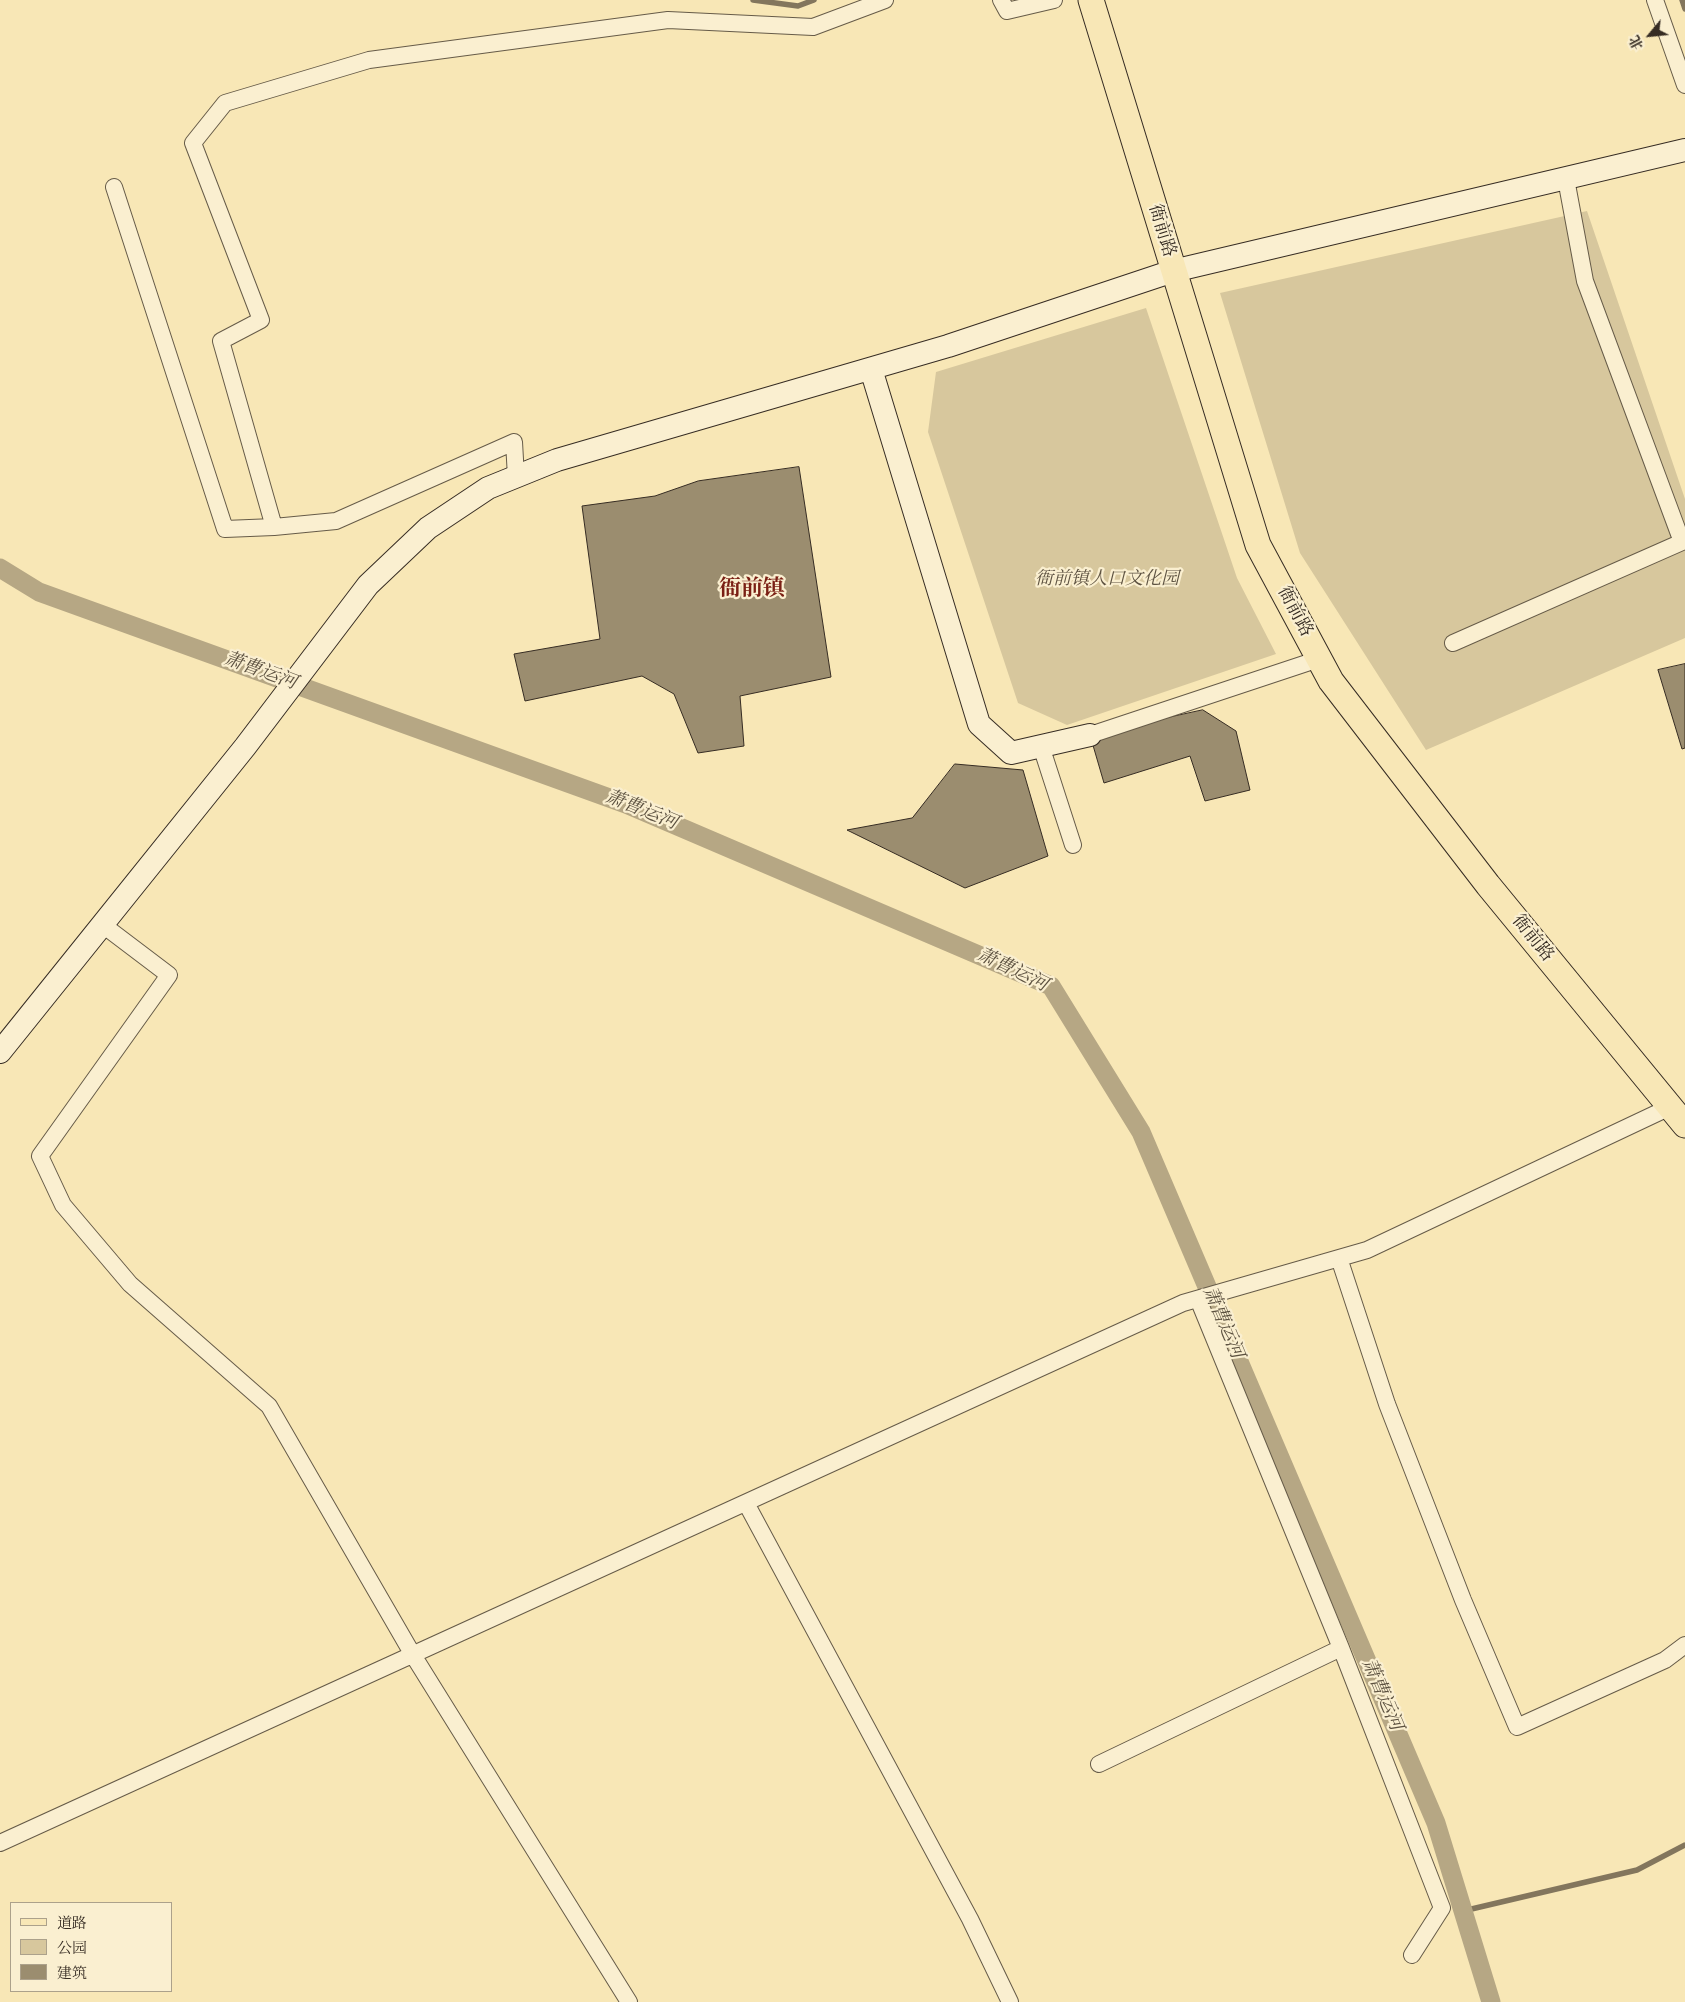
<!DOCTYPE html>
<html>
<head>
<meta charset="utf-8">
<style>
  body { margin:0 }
  #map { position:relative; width:1685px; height:2002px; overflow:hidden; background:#f8e7b6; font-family:"IM FELL DW Pica","Noto Serif SC",serif }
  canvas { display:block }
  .legend { position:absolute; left:10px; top:1902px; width:162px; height:90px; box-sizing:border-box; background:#faefd0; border:1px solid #aca18b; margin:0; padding:6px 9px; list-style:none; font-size:15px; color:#362c23 }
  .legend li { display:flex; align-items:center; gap:10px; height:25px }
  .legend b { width:25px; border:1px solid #aca18b }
  .north { position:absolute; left:1625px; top:10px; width:50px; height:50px; -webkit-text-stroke:4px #faefd0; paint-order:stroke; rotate:242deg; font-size:14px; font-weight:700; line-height:20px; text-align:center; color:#362c23 }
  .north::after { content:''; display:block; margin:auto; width:18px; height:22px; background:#362c23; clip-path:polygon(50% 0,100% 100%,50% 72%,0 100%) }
</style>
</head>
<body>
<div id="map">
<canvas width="1685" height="2002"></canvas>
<ul class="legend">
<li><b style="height:6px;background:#f8e7b6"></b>道路</li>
<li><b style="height:14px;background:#d7c79d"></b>公园</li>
<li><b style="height:14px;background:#9b8d6f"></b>建筑</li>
</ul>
<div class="north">北</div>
</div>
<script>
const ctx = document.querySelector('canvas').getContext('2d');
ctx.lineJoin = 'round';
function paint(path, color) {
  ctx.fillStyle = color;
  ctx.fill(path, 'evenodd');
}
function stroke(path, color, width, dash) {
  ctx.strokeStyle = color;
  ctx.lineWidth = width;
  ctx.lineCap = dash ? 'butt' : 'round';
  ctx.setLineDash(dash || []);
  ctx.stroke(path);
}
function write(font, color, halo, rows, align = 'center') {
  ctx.font = font + ' "IM FELL DW Pica","Noto Serif SC",serif';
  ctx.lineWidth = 4.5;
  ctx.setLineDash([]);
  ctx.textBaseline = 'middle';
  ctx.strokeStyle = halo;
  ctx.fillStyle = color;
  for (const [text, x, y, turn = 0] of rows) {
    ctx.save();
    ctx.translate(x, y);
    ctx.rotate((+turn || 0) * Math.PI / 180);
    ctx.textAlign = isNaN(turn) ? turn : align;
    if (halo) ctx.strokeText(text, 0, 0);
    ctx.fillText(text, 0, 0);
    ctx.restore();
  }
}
paint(new Path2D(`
  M1587,211l98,288v139l-259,112 -126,-197 -80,-260z
  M1146,308l91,270 39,76 -209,71 -49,-22 -90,-271 8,-60z`), '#d7c79d');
stroke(new Path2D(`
  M753,0l45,6 16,-6
  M1682,0l3,9
  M1463,1911l174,-41 48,-25`), '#83765d', 5.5);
stroke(new Path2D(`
  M0,568l39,24 587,212 425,182 90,146 295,691 55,179`), '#b6a784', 19);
const building = new Path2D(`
  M799,467l32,210 -91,19 4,50 -46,7 -24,-59 -32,-18 -117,25 -11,-47 86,-15 -18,-133 73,-10 43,-15z
  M1685,664v84l-3,1 -24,-79z
  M1203,710l33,21 14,59 -45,11 -15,-45 -86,27 -14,-48z
  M955,764l68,6 25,86 -83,32 -118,-58 65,-12z`);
paint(building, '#9b8d6f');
stroke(building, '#362c23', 1);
const street = new Path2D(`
  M1001,0l6,11 47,-11
  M1655,0l30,85
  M114,187l111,342 49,-2
  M516,477l-2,-35 -178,79 -62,6 -53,-186 40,-21 -68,-177 32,-40 144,-43 299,-40 145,7 72,-27
  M1453,643l229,-101 -97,-261 -19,-102
  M1090,735l229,-76
  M1041,746l32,99
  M103,925l66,50 -129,181 23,49 67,79 139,122 144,249 216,347
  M1339,1258l48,146 76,196 54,127 148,-67 20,-15
  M1198,1299l143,349 101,260 -30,47
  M746,1503l224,416 40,83
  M1099,1764l242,-116
  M0,1843l1183,-540 184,-53 303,-143`);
const secondary = new Path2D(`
  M871,369l108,355 32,29 79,-18
  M0,1052l245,-305 123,-162 60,-57 60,-40 69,-28 391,-114 225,-75 512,-121`);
const primary = new Path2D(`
  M1091,0l167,545 73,136 157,204 197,240`);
stroke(street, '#665b48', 18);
stroke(secondary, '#362c23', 24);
stroke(primary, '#362c23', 27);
stroke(street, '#faefd0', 16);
stroke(secondary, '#faefd0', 22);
stroke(primary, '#f8e7b6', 25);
write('18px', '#362c23', '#faefd0', [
  ["衙前路",1161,231,73],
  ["衙前路",1294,612,62],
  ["衙前路",1532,939,51]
]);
write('italic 18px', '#5e5342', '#faefd0', [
  ["衙前镇人口文化园",1107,580]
]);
write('italic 19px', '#5c5140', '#faefd0', [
  ["萧曹运河",260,672,20],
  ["萧曹运河",641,811,22],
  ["萧曹运河",1012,971,26],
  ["萧曹运河",1222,1323,67],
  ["萧曹运河",1381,1695,67]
]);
write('bold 22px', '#7a1f14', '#faefd0', [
  ["衙前镇",752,590]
]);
</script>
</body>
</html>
